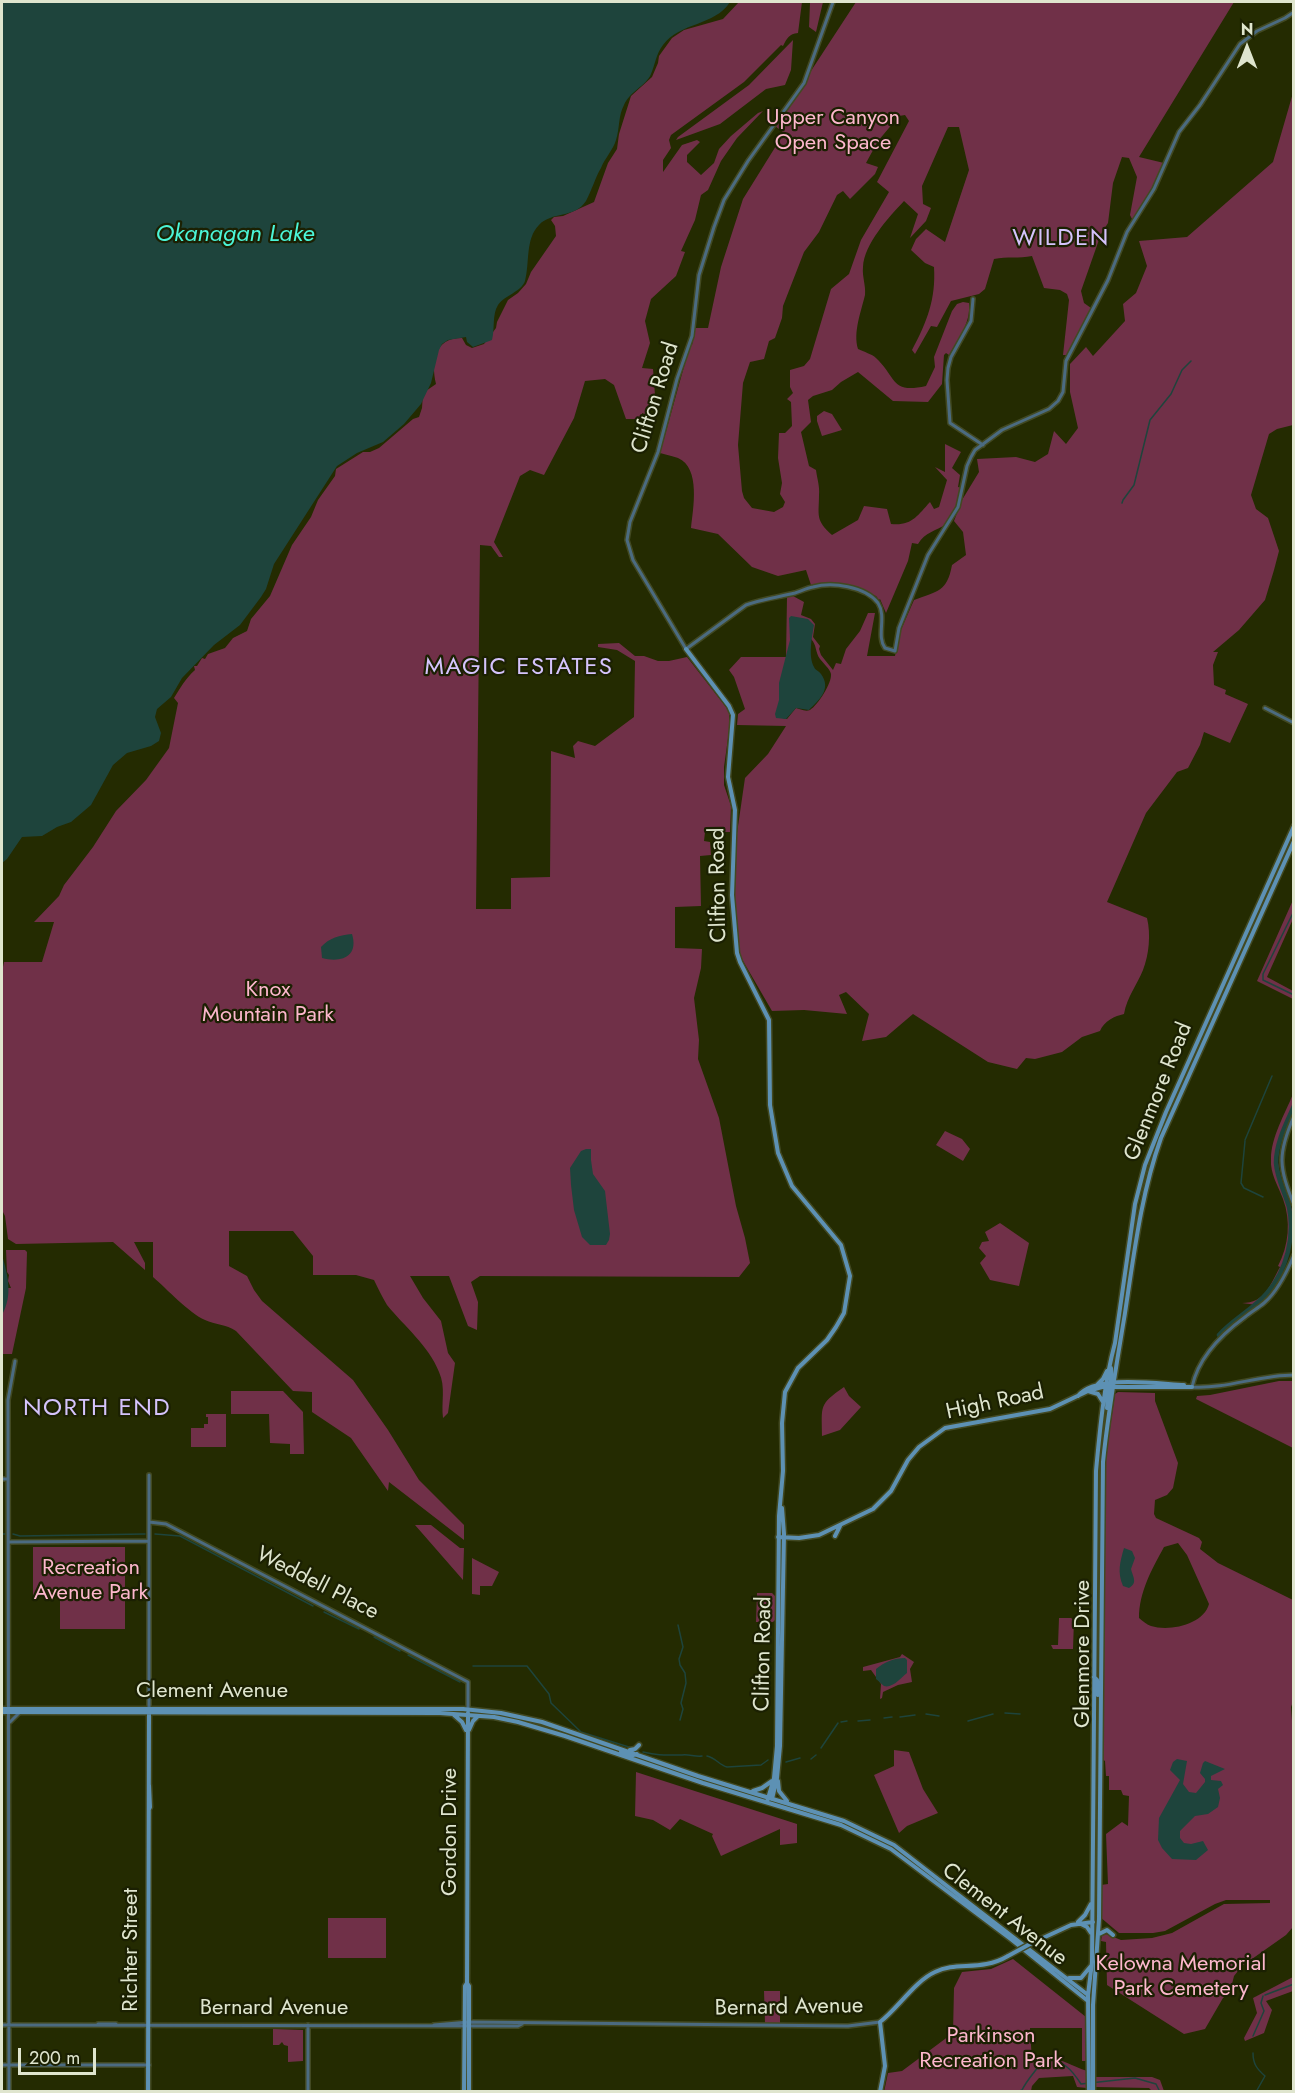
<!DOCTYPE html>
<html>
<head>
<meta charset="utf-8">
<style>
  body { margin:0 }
  #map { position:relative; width:1295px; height:2093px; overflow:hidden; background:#242b01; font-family:Jost,sans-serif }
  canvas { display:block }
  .frame { position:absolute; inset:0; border:3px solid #dfe5ce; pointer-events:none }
  .north { position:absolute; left:1217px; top:18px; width:60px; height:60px; -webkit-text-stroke:4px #1b2002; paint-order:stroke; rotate:0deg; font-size:16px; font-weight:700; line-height:24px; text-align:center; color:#dfe5ce }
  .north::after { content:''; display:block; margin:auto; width:21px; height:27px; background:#dfe5ce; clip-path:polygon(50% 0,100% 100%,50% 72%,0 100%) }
  .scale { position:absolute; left:18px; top:2048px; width:78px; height:27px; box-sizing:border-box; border:3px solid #dfe5ce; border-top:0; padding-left:8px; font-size:18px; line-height:21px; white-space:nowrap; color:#dfe5ce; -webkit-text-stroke:4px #1b2002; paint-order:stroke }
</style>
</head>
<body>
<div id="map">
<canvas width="1295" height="2093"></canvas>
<div class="frame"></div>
<div class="north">N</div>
<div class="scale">200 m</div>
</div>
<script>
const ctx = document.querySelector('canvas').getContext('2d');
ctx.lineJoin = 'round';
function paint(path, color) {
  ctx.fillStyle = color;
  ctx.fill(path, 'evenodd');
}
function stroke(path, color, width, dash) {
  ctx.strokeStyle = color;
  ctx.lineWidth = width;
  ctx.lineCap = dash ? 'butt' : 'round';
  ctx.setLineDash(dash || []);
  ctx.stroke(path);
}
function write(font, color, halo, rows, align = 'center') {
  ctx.font = font + ' Jost,sans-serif';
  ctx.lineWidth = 4.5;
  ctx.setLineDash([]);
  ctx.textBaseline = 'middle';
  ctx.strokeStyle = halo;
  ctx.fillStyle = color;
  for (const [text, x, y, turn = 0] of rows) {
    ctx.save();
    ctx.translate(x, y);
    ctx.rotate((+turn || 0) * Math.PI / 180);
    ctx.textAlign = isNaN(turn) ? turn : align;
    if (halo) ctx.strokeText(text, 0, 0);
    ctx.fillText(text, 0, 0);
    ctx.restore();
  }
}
paint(new Path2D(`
  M739,2h63l-4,31c-9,1 -11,5 -15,13l-2,-1 -37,37 -73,53 -2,5 2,8 -8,12v12l19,-27 15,-5 3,2 -13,13v7l14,13 13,-12 5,-14 12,-13 27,-23 5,-2 -26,27 -16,23 -13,29 -7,5 -6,25 -14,31 4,1 -9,24 -25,23 -6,22 5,22 -8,25 11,1 2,26 -8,20 -5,-2v6h-16l-12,-34 -9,-6 -20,2 -11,37 -30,57 -14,-5 -10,6 -26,66 9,15h-4l-8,-11 -11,-1 -4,364h35v-31l39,-1 1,-126 24,7 -2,-12 5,-5 17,5 39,-29 1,-56 -18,-11 -19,-3v-3l21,-1 16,13h9l14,5h11l18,-4 42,54v20l-5,36v18l7,21 -1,26h-25l-1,9 6,1 1,13 -11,1 1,50 -26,1v41l27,1 -1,19 -7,30 5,42 -1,19 21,59 17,88 9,32 5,25 -11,14 -259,-1 -9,6 7,20 -1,28 -9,-4 -19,-50h-39l13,22 18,23 7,32 7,10 -7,50 -5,5c-2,-16 3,-31 -4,-46 -10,-26 -35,-46 -52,-67 -5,-8 -9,-17 -13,-25l-18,-5h-43v-19l-20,-25h-64v35l18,10 7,14 8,11 91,79 35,50 31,50 45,45v15l-75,-58 -1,9 -37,-53 -39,-26v-20l-19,-1 -57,-60c-10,-7 -21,-6 -31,-11 -16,-7 -38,-31 -52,-43v-35h-19l11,21v7l-32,-28 -97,2 -8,-5 -3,-23 -3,-6v-238l2,-10h38l12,-40h-20l25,-26 5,-11 29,-38 23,-36 30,-31 23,-32 9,-45 -4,-5c7,-11 11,-19 21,-28l-1,-4h3l5,-8 3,1 3,-5 17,-6 8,-10 14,-7 4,-12 19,-23 22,-51 19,-28 7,-17 17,-24 1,-7 27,-17h7l9,-4 34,-29 6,-2 3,-9 1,-15 13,-9c-5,-22 -2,-46 26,-46l4,7 6,3 12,-4 12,-16 1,-6 11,-22 10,-7 8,-9 5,-12 25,-36 -1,-10 -4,-6 3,-3 9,-1 31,-14 14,-39 9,-14 2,-15 12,-38 21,-19 6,-14 1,-7 13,-18 12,-8 39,-11z
  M809,2h14l-7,30 -7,-5 1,-24z
  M856,2h378l-95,155 25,6 -12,28 -19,30 -3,-6 7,-38 -8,-19 -7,-1 -9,26 -5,40 -7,11 -20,57 3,12 7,5 -23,47h-5l6,-55 -2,-6 -7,-4 -16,-2 -12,-32c-13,3 -25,0 -38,3l-9,30 -6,5 -28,7 -14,26 -6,-1 -16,28 -3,-4c15,-28 24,-51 22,-83l-9,-4 -14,-13 5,-11 10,-10 19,13 24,-72 -10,-43h-11l-26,59 1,18 8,4 -5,13 -16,17 8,-24 -14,-13c-15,16 -40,43 -41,66 -1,10 3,18 2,28 -4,17 -12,37 -7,54 6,3 14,5 18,9 21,20 15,36 50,28l9,-19 -1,-10 18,-46 5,-7 6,-2 6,1c2,19 -10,36 -20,52l-3,-2 -2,2 -2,29 -14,18 -35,-1 -35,-29 -17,10 -9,8 -19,6 -5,4 3,22 -10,10 8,34 7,4c1,8 4,17 3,25 0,20 -4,25 13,40l26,-15 6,-14 23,3 4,15c21,2 26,-8 39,-22l4,7 5,-2 8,-27 -12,-13 10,5v-28l16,8 -9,16 8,7 -2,12 4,1c-1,10 -7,30 -16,36 -10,7 -21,8 -28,20l-6,-1 -4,18 -22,52 -6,-14 -1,1 -3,-4 -36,-12 -29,1 -5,-15 -28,6 -26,-9 -34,-33 -27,-6c2,-19 10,-60 -13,-70 -5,-2 -12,-3 -18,-5l30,-108h2l3,-17h13l13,-61 22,-68 41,-66 -9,-7zM905,115l4,6 -32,61 12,10 -28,48 -12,34 -18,15 -21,70 -6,7 -14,4v17l3,6 -6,6 4,3 1,24 -7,7h-6l-1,25 4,25 -2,11 5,8 -2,5 -9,5 -22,-4 -8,-10 -2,-7 -4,-46 5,-62 7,-21 14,-3 5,-18 6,-3 7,-20 1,-12 21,-54 15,-20 18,-37 6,-4 7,8 25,-25 3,-7 -12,-4 12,-22 21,-25z
  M793,40l-2,30 -6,15 -19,4 -46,35 -44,16 2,-3 71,-52z
  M1293,93v332l-16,4 -8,5 -18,61 5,14 12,9 11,33 -5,19 -9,30 -26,30 -26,22h5l-5,13 1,20 12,5 -1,4 23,10 -18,39 -26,-11 -4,13 -12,23 -11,4 -31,41 -39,89 40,16c4,16 2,37 -4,52 -6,15 -16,27 -19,44 -9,2 -20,7 -24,17l-18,6 -20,15 -27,7 -9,-1 -9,11 -29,-7 -75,-48 -27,23 -24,4 7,-27 -23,-22 -7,3 8,19 -43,-4 -32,1 -33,-57 -5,-61 2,-53 9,-62 23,-24 18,-28 -49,-1 1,-11 7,-5 -11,-32 -5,-7 12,-13h45l1,-60 6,-1 11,6 -3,13 10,4 4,5 -2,13 7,9 -1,3 2,6 12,15 3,-7 5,1 5,-15 14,-18 8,-18h7l-8,43h28l5,-24 14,-32c24,-9 33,-8 38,-35l14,-10 -3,-23 -9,-11 8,-21 17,-28 -2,-13 39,-2 19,5 13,-8 6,-23 12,13 12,-16 -8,-36v-28l16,-17 7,9 32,-35 -2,-17 13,-11 11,-27 -8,-25 48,-4 86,-75zM811,639c6,6 4,13 9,20 3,4 10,10 11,15 1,9 -13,31 -21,36 -5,2 -10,-1 -14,-2l-9,11 -10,-2 5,-23z
  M824,411l8,3 10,16 -20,6 -5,-15v-5z
  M1293,900v19l-26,58 26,14v8l-36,-18z
  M1293,1094c0,4 1,10 0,14 -3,17 -15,30 -15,48 -1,19 9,36 14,54 3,34 -8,73 -35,95l-15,-2c23,0 28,-18 38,-36l-2,-1c11,-21 13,-45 5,-67 -5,-14 -13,-25 -12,-40 0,-22 14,-45 22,-65z
  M945,1131l17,8 8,10 -7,12 -27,-16z
  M1000,1223l29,20 -10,43 -29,-6 -10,-17 6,-7 -7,-8 3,-6 7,-1 -4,-9z
  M6,1250h19l2,2 -1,36 -14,66h-10l1,-66h8l-3,-7 1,-6 -2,-3z
  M1279,1381h14v67l-97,-49 1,-3 13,-1z
  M844,1387l5,9 12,11 -21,23 -18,6c0,-30 -4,-31 22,-49z
  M231,1391h52l20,21 1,42h-14v-10l-20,-1 -1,-29h-38z
  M1118,1392l37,1v8l23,62 -5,25 -6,7 -12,5 -1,14 2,4 43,20 3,4 -2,7 18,14 75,37 1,99 -3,8 3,41 -1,179 -7,8 -44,31 -8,10 -4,16 -7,6 -18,31 -21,5 -77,-49 -1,-43 -5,-1 1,-6 4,-1 15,6 31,-2 20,-5 52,-29 46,-1v-3h-44l-11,4 -50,27 -12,2h-34l-19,-16 1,-32 7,-1 -2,-50 16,-12 6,4 1,-30 -6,-1 -2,-5h-12v-14h-3l-1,-15 -4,-3 4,-274 1,-29 9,-61zM1178,1543l9,12 22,49c-5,20 -39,28 -58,22 -4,-1 -8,-5 -12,-8 0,-26 13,-49 25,-71z
  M206,1414h20v33h-35v-19h13v-4h4v-7h-2z
  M415,1525h16l29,23h4l-1,32z
  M33,1547h92v82h-65v-33h-27z
  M472,1558l27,14 -7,14h-12v9l-8,-1z
  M757,1593h15l3,3v24l-2,2h-17z
  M1059,1618h12l3,2 -1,29h-20l-2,-4h7z
  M902,1654l12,8 -4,7 2,13 -14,3 -15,7 -1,6 -2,1 1,-15 -10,-14 -8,1v-4l37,-10z
  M894,1750l15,2 14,37 15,24 -31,13 -8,7 -25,-58 20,-9z
  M636,1772l161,52v19l-17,2v-16l-59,27 -9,-20 1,-2 -33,-15 -10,11 -17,-10 -18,-4z
  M328,1918h58v40h-58z
  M1013,1959l73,58v44h-4v-33h-52l2,34c24,-9 33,2 55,9v17l-10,-1 -4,-11 -34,2 -7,8 -1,5 -147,1 4,-19 14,-2 51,-38 1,-45 8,-16 29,-3z
  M1293,1977v14l-27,10 6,9 -8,23 -19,8 -1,-3 13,-25 -4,-15z
  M764,1991h16v32h-15z
  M273,2029l30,1v31l-15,1v-16l-4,-1 -2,-3 -3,3h-6z
  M1096,2077h56l8,3 4,11h-12l-3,-3 -53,-1z`), '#703048');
paint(new Path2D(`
  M2,2h728c-15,24 -50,20 -67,43 -7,9 -8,20 -12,29 -5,12 -21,17 -27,31 -6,11 -4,23 -8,35 -3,10 -11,18 -15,28 -6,10 -9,22 -15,33 -12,18 -34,10 -47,24 -14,14 -9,38 -14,56 -4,11 -20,14 -27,24 -6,9 -3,24 -6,35l-19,7 -6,-5 -1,-5 -18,3 -6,4 -3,6 -8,33 -10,21 -17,20 -21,18 -26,11 -20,13 -63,98 -8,25 -5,8 -21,28 -26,20 -32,33 -11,19 -14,12 -2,8 6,16 -2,8 -8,5 -24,7 -14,12 -22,40 -20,17 -14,5 -15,9 -20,1 -15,22 -5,4z
  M791,616l17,3 6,6c-2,12 -6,31 0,42 1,3 5,4 7,7 11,15 -2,26 -12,36l-13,-2 -10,11 -10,-1 -1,-4 4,-14v-17l11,-43 -1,-22z
  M352,934c7,23 -11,29 -30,24l-1,-11c8,-9 19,-12 31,-13z
  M586,1149h5v11l2,14 12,17 5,43 -1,6 -3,5h-16l-8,-8 -8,-27 -3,-25 -1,-17 11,-17z
  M2,1255c6,21 11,40 0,60z
  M1124,1548l8,3 3,7 -4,11c2,8 7,14 -2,19l-6,-2c-6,-14 -3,-24 1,-38z
  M905,1658l2,2v13c-5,4 -15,16 -23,13 -3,-2 -5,-5 -8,-7v-10c9,-7 17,-11 29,-11z
  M1177,1759l10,2 -4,23 6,8 7,1 9,-11v-3l-5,-6 3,-10 2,-2 20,8 -14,7v4l10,1 2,4 -5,4 2,9 -2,9 -10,7 -13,2 -15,15v7l4,5 7,1 12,-3 5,9 -12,10 -24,-1 -10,-11 -4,-8 1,-22 21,-38 -10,-10 3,-8z`), '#1e443c');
stroke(new Path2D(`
  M1122,503l1,-3 11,-15 16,-65 21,-26 11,-24 9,-9
  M1294,911l-31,63v6l31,15
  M1245,1140l27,-64
  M1245,1141l-4,42 3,5 19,9
  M2,1534h3
  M13,1534l7,2 125,-2
  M155,1534l25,2 133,70
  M324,1612l35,17
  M678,1625l5,22 -4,12 1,6 5,8 1,10 -5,20 2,6 -3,11
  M374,1637l26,14
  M408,1655l52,27
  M473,1666h54l22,28 2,9 30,29 51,16
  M1005,1713l15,1
  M926,1714l13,2
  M900,1717l15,-2
  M884,1718l8,-1
  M858,1721l12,-1
  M968,1721l25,-7
  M841,1722l6,-1
  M821,1748l17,-25
  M643,1752c17,4 22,3 39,3 7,-1 13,2 20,1
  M707,1756c9,2 12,9 20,11l34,-2 7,-5
  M811,1759l5,-4
  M786,1762l14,-4
  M1265,1995l29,-11
  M1253,2036l11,-25 -3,-8 2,-7
  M1253,2053c0,11 4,16 12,23l-9,16
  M1017,2092l5,-2c6,-12 14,-19 21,-30 19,-2 29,10 38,24l54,-6 21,6 4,8`), '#1e443c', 1.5);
stroke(new Path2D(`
  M1219,1335c14,-16 35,-26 48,-42 20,-23 28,-57 22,-86 -4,-14 -12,-29 -13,-44 0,-20 10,-39 18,-57`), '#1e443c', 4.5);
const tertiary = new Path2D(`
  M833,2l-29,81 -56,78 -24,39 -10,27 -15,48 -7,61 -15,43 -19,73 -28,70 -3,18 6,20 53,89 60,-44c16,-6 33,-8 49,-12 6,-2 12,-5 18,-6 19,-5 52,-1 65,16 9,14 -2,33 7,45l10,3 4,-23 29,-73 30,-48 9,-41 4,-9 4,-7 27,-20 47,-21 9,-8 5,-9 3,-31 42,-81 19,-48 27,-43 25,-57 21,-27 40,-61 17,-13 28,-13 9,-6
  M973,299l-2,22 -20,36 -3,11 -1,12 3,43 33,22
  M1265,708l29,15
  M1294,1116c-17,39 -15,51 0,89
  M1294,1255c-7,17 -16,36 -30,48 -6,5 -13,9 -19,14 -23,17 -47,41 -53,70 35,2 67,-12 102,-12
  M2,1479h6
  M149,1522l17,2 302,158v28
  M9,1542l140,-1
  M149,1711v-236
  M10,1722l10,-10
  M98,2024h18
  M2,2025l516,1 4,-2
  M308,2025v67
  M434,2025l35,-3 379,4 32,-4
  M2,2065h147
  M9,2092l-1,-692 7,-39`);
const secondary = new Path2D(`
  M686,649l43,57 4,9 -5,62 7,33 -3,85 5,58 3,9 29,58 1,85 8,48 14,33 49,59 9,31 -6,37 -8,14 -9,13 -29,28 -13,24 -3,31 1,48 -4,45 -2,230 -3,32 -7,24
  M1098,1384l5,-5 4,-8
  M1111,1384v-16
  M1088,1391l10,3 5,8
  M1078,1396c17,-22 81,-12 106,-11
  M1107,1408l2,-22
  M835,1536l5,-10
  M778,1537l21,1 20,-3 54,-26 18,-18 17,-31 11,-13 26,-19 105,-19 38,-18 14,-4h90
  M1094,1677l3,3 1,15
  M2,1709h461l38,4 41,9 156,54 146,45 50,24 194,150
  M2,1712l438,1 54,4 24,5 47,14 138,47 138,42 50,24 121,91 76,61
  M468,1713l-1,270 2,3v106
  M454,1715l8,7 4,8
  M469,1730l4,-9 5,-5
  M630,1750l5,-1 4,-4
  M621,1751l12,4 4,-1
  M778,1781l1,10 8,10
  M753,1791l9,-3 10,-7
  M772,1799l5,-21 3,-32 4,-212 -2,-26
  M149,1809l1,-2 -1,-22
  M1078,1922l7,-7 6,-11
  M1079,1923l8,4 4,6
  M1099,1934l8,-4 6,5
  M1030,1944l41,-19 22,-3
  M1069,1978h12l10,-12
  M148,2092l1,-379
  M464,2092l1,-106 2,-3
  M880,2092l5,-26 -5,-44c18,-14 35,-41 55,-50 22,-11 46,0 73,-16
  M1089,2092l-1,-97 4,-33 4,-491c4,-43 8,-87 19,-128l20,-139 10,-39 21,-53 128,-286
  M1093,2092v-87l6,-86 4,-457c5,-50 14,-100 22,-149 9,-59 16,-119 36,-175l133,-297`);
stroke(tertiary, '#424922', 6);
stroke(secondary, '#424922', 7);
stroke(tertiary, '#4b6b81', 3);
stroke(secondary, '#5d91b4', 4);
const secondaryBridge = new Path2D(`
  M1008,1956l22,-12`);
stroke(secondaryBridge, '#424922', 7, []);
stroke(secondaryBridge, '#5d91b4', 4);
write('22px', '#fdb7cd', '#1b2002', [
  ["Upper Canyon",833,119],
  ["Open Space",833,144],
  ["Knox",268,991],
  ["Mountain Park",268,1016],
  ["Recreation",91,1569],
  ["Avenue Park",91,1594],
  ["Kelowna Memorial",1181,1965],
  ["Park Cemetery",1181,1990],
  ["Parkinson",991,2037],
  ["Recreation Park",991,2062]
]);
write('22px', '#dfe5ce', '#1b2002', [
  ["Clifton Road",656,398,-73],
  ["Clifton Road",719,885,-91],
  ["Glenmore Road",1159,1092,-68],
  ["High Road",995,1403,-12],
  ["Weddell Place",317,1584,27],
  ["Clifton Road",764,1654,-89],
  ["Glenmore Drive",1084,1654,-90],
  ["Clement Avenue",212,1692],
  ["Gordon Drive",451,1832,-90],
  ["Clement Avenue",1004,1915,38],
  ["Richter Street",132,1950,-90],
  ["Bernard Avenue",789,2008,-1],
  ["Bernard Avenue",274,2009]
]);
write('italic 24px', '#4bf5d8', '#1b2002', [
  ["Okanagan Lake",235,235]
]);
ctx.letterSpacing = '1.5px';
write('24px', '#d5c3fc', '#1b2002', [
  ["WILDEN",1061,239],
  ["MAGIC ESTATES",519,668],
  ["NORTH END",97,1409]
]);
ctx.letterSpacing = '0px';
</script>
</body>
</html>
